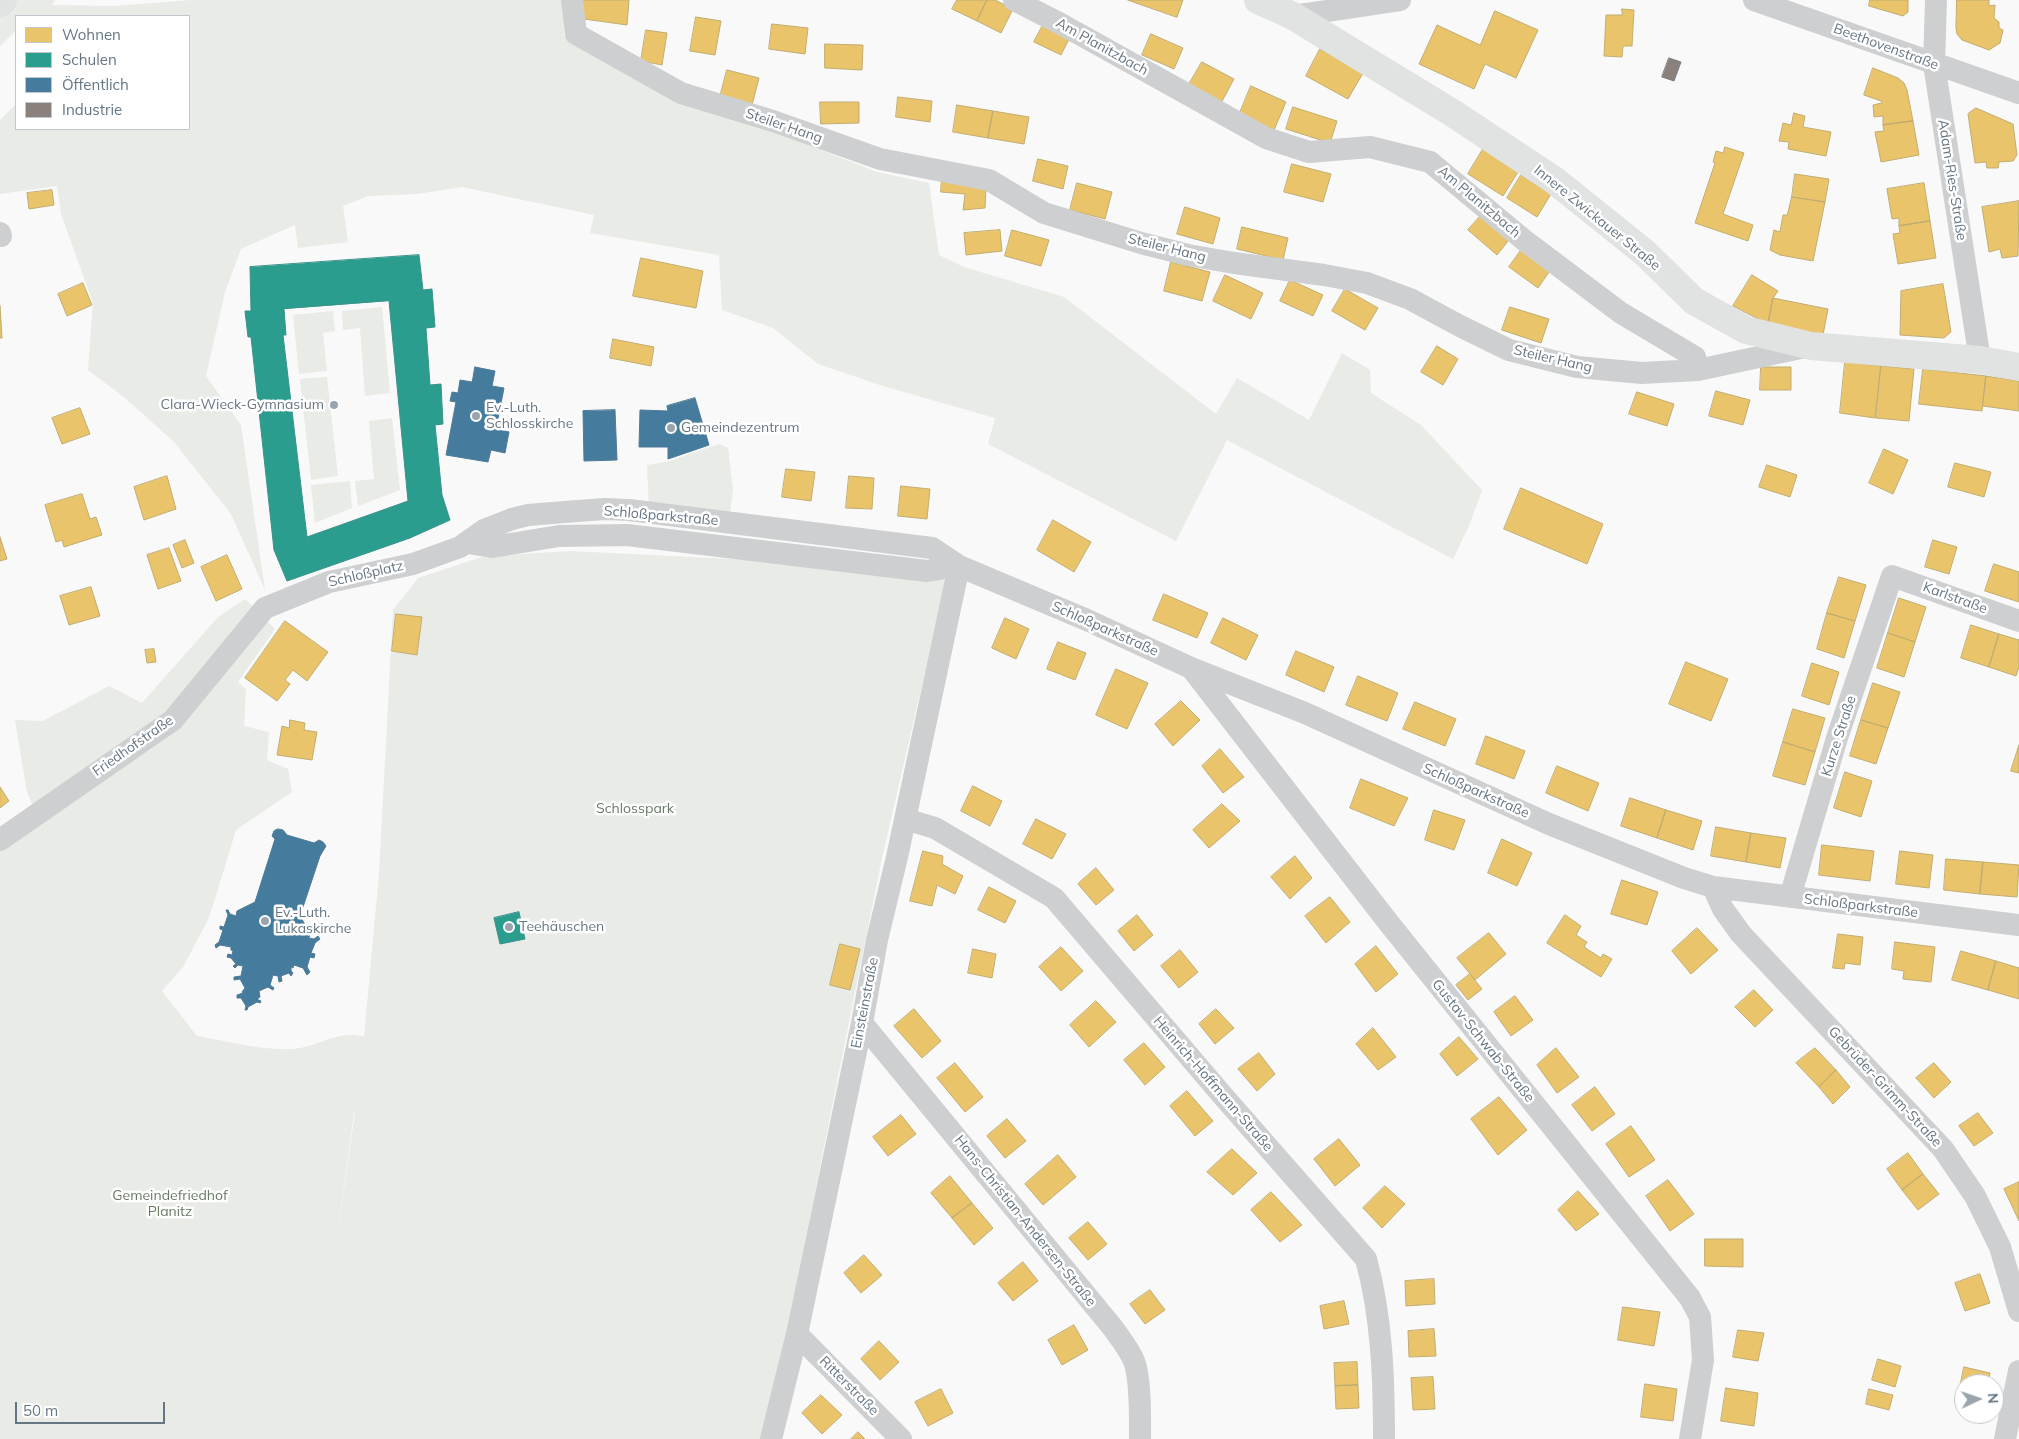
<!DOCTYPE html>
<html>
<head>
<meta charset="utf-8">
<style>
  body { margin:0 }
  #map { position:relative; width:2019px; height:1439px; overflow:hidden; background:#f9f9f9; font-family:Mulish,sans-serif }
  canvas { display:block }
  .legend { position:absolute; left:15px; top:15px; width:175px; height:115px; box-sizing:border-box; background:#fff; border:1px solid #c1c8cd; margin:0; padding:6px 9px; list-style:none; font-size:15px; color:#657683 }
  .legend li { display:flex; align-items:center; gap:10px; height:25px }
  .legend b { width:25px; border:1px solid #c1c8cd }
  .north { position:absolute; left:1954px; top:1374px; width:50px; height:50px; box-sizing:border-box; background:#fff; border:1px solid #c1c8cd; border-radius:50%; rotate:87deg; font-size:14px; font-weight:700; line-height:20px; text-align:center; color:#657683 }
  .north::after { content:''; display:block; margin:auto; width:18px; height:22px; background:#99a4ac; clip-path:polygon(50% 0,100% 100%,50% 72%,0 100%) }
  .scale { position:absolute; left:15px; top:1402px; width:150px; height:22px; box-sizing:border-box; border:2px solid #657683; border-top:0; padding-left:6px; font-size:15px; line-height:18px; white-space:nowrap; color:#657683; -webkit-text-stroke:4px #fff; paint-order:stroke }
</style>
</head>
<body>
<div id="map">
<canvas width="2019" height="1439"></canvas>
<ul class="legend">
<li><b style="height:14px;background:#e9c46a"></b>Wohnen</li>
<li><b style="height:14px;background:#2a9d8f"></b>Schulen</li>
<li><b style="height:14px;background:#457b9d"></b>Öffentlich</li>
<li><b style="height:14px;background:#8a817c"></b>Industrie</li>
</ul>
<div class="north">N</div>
<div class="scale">50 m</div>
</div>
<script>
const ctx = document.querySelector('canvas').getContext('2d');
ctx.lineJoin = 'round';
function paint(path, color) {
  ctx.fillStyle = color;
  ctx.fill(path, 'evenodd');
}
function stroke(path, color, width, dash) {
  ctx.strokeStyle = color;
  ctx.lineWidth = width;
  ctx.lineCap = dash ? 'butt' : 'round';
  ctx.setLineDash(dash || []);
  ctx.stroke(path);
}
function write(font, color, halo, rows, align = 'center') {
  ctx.font = font + ' Mulish,sans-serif';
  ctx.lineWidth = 5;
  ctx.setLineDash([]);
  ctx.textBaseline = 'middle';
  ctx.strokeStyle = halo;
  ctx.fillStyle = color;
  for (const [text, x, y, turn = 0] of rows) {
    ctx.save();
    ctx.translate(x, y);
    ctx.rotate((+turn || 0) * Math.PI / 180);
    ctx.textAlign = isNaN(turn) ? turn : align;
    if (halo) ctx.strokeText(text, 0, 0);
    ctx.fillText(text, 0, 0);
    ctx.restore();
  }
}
paint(new Path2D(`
  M0,0h55l-3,5 62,1 77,-6h372l1,35 16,11 97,47 200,79 52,11 10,72 25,12 100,30 152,117 21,-36 72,42 33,-67 28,17 1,23 50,32 61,65 -13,36 -16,33 -226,-119 -51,101 -188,-97 7,-26 -112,-32 -65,-22 -45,-36 -51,-18 -3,-55 -129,-22 4,-18 -132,-28 -45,7 -49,2 -25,10 5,36 -50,6 -3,-23 -54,24 -16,43 -19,84 35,49 24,165 -34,-76 -57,-72 -49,-44 -37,-28 5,-67 -32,-89 -4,-28 -57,8v-74l16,-16v25h173v-113h-173v14l-16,16z
  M382,307l8,86 -25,3 -5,-68 -17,2 -1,-19z
  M333,311l2,20 -12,2 4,38 -28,3 -6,-59z
  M327,377l11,99 -27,4 -11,-101z
  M392,418l8,72 -42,16 -3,-25 19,-2 -5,-58z
  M719,444l9,4 5,41 -3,24 -81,-6 -2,-42 19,-3z
  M350,481l2,27 -37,15 -4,-38z
  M571,551l220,11 155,18 -65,283 -93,463 -27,113h-761v-592l38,-29 -11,-26 -12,-72 28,1 66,-35 33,17 76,-86 27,-18 30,30 -37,53 8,7 -2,37 25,6 -2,28 21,9 4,23 -56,38 -27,88 -26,49 -21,24 35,45c31,5 65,15 96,13 24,-2 47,-20 71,-12l15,-163 14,-264 25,-32 67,-22zM355,1112l-23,163 22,-162z`), '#e8ebe6');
const homes = new Path2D(`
  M582,0h47l-2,25 -43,-6z
  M957,0h30l-10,21 -25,-12z
  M987,0h8l18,9 -12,24 -24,-12z
  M1128,0h55l-6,17z
  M1870,0h38v12l-5,4 -34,-10z
  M1957,0h32v6l6,-1 -1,13 5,4v6l4,2 -3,13 -11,7 -27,-10 -5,-6 -1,-6z
  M1622,9l12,1 -2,36h-9l-1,11 -18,-1 2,-41h16z
  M1495,11l43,19 -22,48 -31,-14 -11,25 -55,-25 18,-39 43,20z
  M696,17l25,4 -6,34 -25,-4z
  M1044,23l26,14 -9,18 -27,-13z
  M772,24l36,4 -3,26 -36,-5z
  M646,30l21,3 -5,32 -21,-4z
  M1151,34l32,14 -9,21 -32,-14z
  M825,44l38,1 -1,25 -37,-2z
  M1320,49l43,24 -15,26 -42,-23z
  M1202,62l32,17 -14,26 -32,-19z
  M1873,68l25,10 6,5 3,7 6,31 -30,4v-9l-9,1 -1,-12 9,-2 -1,-2 -17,-6z
  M727,70l32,8 -8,31 -32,-8z
  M1251,86l35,16 -12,28 -35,-15z
  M898,97l34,4 -2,21 -34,-5z
  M820,102h39v21l-38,1z
  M957,105l36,6 -5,27 -35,-6z
  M1293,107l44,14 -7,22 -44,-14z
  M1976,108l37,16 4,31 -4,6 -14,1 -1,6h-11l-1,-6 -11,1 -7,-49z
  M993,111l36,6 -5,27 -36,-6z
  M1794,113l11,3 -2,11 28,5 -5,24 -38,-7 1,-7 -10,-1 4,-18 8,2z
  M1913,121l6,34 -38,7 -6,-30 9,-1 -1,-6z
  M1725,147l19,6 -21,61 30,11 -5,16 -53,-18 20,-60 -2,-1 3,-11 7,2z
  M1483,149l35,23 -15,24 -35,-22z
  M1038,159l30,7 -5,23 -30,-8z
  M1292,164l39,10 -8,28 -39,-10z
  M1795,174l34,5 -4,23 -33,-5z
  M1521,175l30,19 -14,23 -30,-19z
  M942,176l44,11 -1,21 -22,2 2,-16 -24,-2z
  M1077,183l35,9 -7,27 -35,-9z
  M1924,183l6,38 -31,5v-8l-7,1 -5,-30z
  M52,190l2,15 -25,4 -2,-16z
  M1792,197l33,5 -12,59 -33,-6 -10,-5 4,-20 6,2 3,-17h4z
  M2019,201l-1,55 -16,2 -2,-9 -11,3 -7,-45z
  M1185,207l35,11 -7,26 -36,-10z
  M1484,212l28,24 -15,19 -29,-25z
  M1930,221l6,37 -38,6 -5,-30 7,-1 -1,-7z
  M1242,227l46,11 -5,22 -46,-11z
  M1000,230l2,21 -36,4 -2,-22z
  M1012,230l37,10 -8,26 -36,-10z
  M1524,246l29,20 -15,22 -29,-21z
  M641,258l62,13 -7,37 -63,-12z
  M1171,262l39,10 -8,29 -38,-10z
  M1225,275l38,18 -12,26 -38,-18z
  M1752,275l26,16 -5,7 -5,26 -35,-18z
  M1290,280l33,15 -10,21 -33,-15z
  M83,283l9,22 -25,11 -9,-22z
  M1943,284l8,48 -7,6 -44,-3 1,-44z
  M1345,289l33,19 -13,22 -33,-19z
  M1773,298l55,11 -5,26 -55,-11z
  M0,306l2,32h-2z
  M1510,307l39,12 -8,24 -39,-13z
  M613,339l41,8 -3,19 -41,-8z
  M1437,346l21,13 -15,26 -22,-13z
  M1845,362l36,4 -6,52 -35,-5z
  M1881,366l33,3 -5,52 -33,-3z
  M1761,367h30v23h-31z
  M1923,369l63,7 -4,35 -63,-7z
  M1986,376l33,5v30l-36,-5z
  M1716,391l34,9 -7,25 -34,-9z
  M1637,392l37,12 -7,22 -38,-12z
  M80,408l10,26 -28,10 -10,-26z
  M1884,449l24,11 -15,34 -24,-11z
  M1955,463l36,9 -7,25 -36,-10z
  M1767,465l30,10 -7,22 -31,-10z
  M786,469l29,3 -4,29 -29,-4z
  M167,476l9,33 -32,11 -10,-33z
  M849,476l25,2 -2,31 -26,-1z
  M901,486l29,3 -3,30 -29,-3z
  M1521,488l82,36 -16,40 -83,-35z
  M82,494l8,25 6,-2 6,18 -38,12 -2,-7 -6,2 -11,-37z
  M1053,520l38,22 -17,30 -37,-22z
  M0,537l7,22 -7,2z
  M185,540l9,23 -12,5 -9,-23z
  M1933,540l24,7 -8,27 -24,-7z
  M169,548l12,33 -23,8 -11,-34z
  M227,555l15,34 -26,12 -15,-34z
  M1994,564l25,8v30l-34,-11z
  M1839,577l27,8 -11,36 -28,-8z
  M91,587l9,29 -31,9 -9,-29z
  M1164,594l44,19 -11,25 -44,-18z
  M1899,598l27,9 -11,35 -27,-9z
  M1827,613l28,8 -11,37 -27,-9z
  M396,614l26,3 -5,38 -25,-4z
  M1005,618l24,11 -13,30 -24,-11z
  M1223,618l35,17 -12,25 -35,-17z
  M285,621l43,31 -21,29 -14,-11 -8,10 5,4 -13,17 -32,-23z
  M1971,625l28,9 -10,33 -28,-9z
  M1888,633l27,9 -11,35 -27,-9z
  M1999,634l20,6v27l-3,9 -27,-9z
  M1058,642l28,11 -11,27 -28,-11z
  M154,649l2,13 -9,1 -2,-13z
  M1296,651l38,16 -10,25 -38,-17z
  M1686,662l42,17 -17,42 -42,-17z
  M1812,663l27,9 -10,33 -27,-9z
  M1116,669l32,14 -21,46 -31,-14z
  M1358,676l40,17 -11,28 -41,-16z
  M1873,683l27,9 -12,36 -27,-8z
  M1181,701l19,19 -27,26 -18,-22z
  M1415,702l41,17 -11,27 -42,-17z
  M1793,709l32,9 -10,34 -32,-10z
  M290,720l15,3 -1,7 13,2 -5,28 -35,-5 5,-29 7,2z
  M1861,720l27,8 -12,36 -26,-8z
  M1486,736l39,15 -11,28 -38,-15z
  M1783,742l32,10 -10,33 -32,-9z
  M2019,745v28l-8,-2z
  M1220,749l24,28 -21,16 -21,-27z
  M1557,766l42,17 -11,28 -42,-18z
  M1845,772l27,9 -11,36 -27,-9z
  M1361,779l47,19 -14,28 -44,-18z
  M973,786l29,15 -12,25 -29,-15z
  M0,787l9,14 -9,7z
  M1630,798l36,12 -9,28 -36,-12z
  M1222,804l18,17 -31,27 -16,-18z
  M1434,810l31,10 -11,30 -29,-10z
  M1666,810l36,11 -9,29 -36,-12z
  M1036,819l30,15 -14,25 -29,-15z
  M1716,827l35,6 -5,29 -35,-6z
  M1751,833l35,5 -6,30 -34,-6z
  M1502,839l30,14 -15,33 -29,-13z
  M1822,845l52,6 -4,30 -51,-6z
  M923,851l20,5 -1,8 21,12 -8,18 -18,-9 -5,21 -22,-5z
  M1900,851l33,4 -4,33 -33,-4z
  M1295,856l17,22 -22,21 -19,-22z
  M1946,859l37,3 -3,32 -36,-4z
  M1983,862l36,3 -2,32 -37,-3z
  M1096,868l18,22 -18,15 -18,-21z
  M1622,880l36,12 -11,33 -36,-11z
  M989,887l27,14 -11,22 -27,-13z
  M1330,897l20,25 -24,21 -21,-27z
  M1137,915l16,20 -19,16 -16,-20z
  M1565,915l16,11 -5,9 11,7 -3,5 17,11 2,-4 9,5 -11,18 -54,-34z
  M1697,928l21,22 -27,24 -19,-23z
  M1489,933l17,21 -31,26 -18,-22z
  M1838,934l25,3 -3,28 -15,-2 -1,6 -11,-1z
  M1895,942l40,5 -4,35 -28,-3 1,-8 -12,-2z
  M840,944l20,5 -10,41 -20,-5z
  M1376,946l22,28 -22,18 -21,-28z
  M1061,947l22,24 -22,20 -22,-24z
  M973,949l23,5 -4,24 -24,-5z
  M1180,950l18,22 -19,16 -18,-22z
  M1961,951l35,10 -8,29 -36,-10z
  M1996,961l23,7v31l-31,-9z
  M1470,974l12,15 -14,11 -12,-15z
  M1754,990l19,20 -18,17 -20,-20z
  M1515,996l18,24 -22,16 -17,-24z
  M1096,1001l20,21 -27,25 -19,-22z
  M914,1009l27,32 -19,17 -28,-32z
  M1216,1009l18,19 -19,16 -16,-20z
  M1373,1028l23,29 -18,13 -22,-26z
  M1459,1037l19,22 -21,17 -17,-22z
  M1144,1043l21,24 -20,18 -21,-25z
  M1556,1048l23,29 -22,16 -20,-28z
  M1815,1048l21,22 -17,17 -23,-24z
  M1259,1053l16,21 -18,17 -19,-22z
  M955,1063l28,34 -18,15 -28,-34z
  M1934,1063l17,19 -17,16 -18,-20z
  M1836,1070l14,17 -17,17 -14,-17z
  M1595,1087l20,27 -23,17 -20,-26z
  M1187,1091l26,30 -18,15 -25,-30z
  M1499,1097l28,33 -29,25 -27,-36z
  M1978,1113l15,20 -19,13 -15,-20z
  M901,1115l15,19 -28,22 -15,-19z
  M1007,1119l19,22 -21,17 -18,-22z
  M1631,1126l24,34 -26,17 -23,-33z
  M1339,1139l21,26 -25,21 -21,-27z
  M1232,1149l25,24 -24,22 -26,-23z
  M1908,1153l15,21 -21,16 -15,-21z
  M1058,1155l18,22 -33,28 -18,-21z
  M1923,1174l16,20 -21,16 -16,-20z
  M950,1176l22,27 -20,15 -21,-25z
  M1668,1180l26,34 -24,17 -24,-35z
  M2019,1182v39l-15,-32z
  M1385,1186l20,18 -23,24 -19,-20z
  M1578,1191l21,23 -23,17 -18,-21z
  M1271,1192l31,33 -22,17 -29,-32z
  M972,1203l21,25 -19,17 -22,-27z
  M1088,1222l19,22 -19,16 -19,-22z
  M1705,1239h38v28l-38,-1z
  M864,1255l18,20 -21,18 -17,-20z
  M1023,1262l15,19 -25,20 -15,-18z
  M1980,1274l10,29 -25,8 -10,-28z
  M1434,1279l1,25 -29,2 -1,-25z
  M1150,1290l15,20 -20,14 -15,-20z
  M1344,1301l5,23 -25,5 -4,-23z
  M1623,1307l37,5 -6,34 -36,-6z
  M1074,1325l14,25 -26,15 -14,-25z
  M1434,1329l2,27 -27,1 -1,-26z
  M1738,1330l26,3 -6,28 -25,-4z
  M879,1341l20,21 -19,18 -19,-21z
  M1878,1359l23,7 -6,21 -23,-7z
  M1357,1362l1,23 -23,1 -1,-23z
  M1964,1367l26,6 -2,11h-24v10l-5,-1z
  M1433,1377l2,32 -22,1 -2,-32z
  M1645,1384l32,5 -4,32 -32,-4z
  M1358,1385l1,23 -23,1 -1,-23z
  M1726,1388l32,5 -4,33 -33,-5z
  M941,1389l12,24 -25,13 -13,-24z
  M1869,1389l24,6 -4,15 -23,-6z
  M821,1395l21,20 -20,19 -20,-21z
  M858,1432l7,7h-14z`);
paint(homes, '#e9c46a');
stroke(homes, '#c1ad72', 1);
const schools = new Path2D(`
  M419,255l4,35 9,-1 3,38 -9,1 4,57 11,-1 2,40 -8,1 7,70 8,25 -40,18 -123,43 -13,-31 -23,-213h-3l-3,-26h6l-1,-44zM389,301l19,200 -101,36 -24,-202h3l-2,-26z
  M519,912l6,27 -25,5 -6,-26z`);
paint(schools, '#2a9d8f');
stroke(schools, '#3c918b', 1);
const public = new Path2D(`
  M475,367l20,4 -3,15 12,2 -8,41 13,3 -4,21 -14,-3 -3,12 -42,-7 10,-53 -6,-1 2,-9 6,1 2,-13 12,2z
  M695,398l14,47 -41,14v-12h-29l1,-37 28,1 -1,-5z
  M615,410l2,50 -33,1 -1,-50z
  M278,829l5,1 4,5 27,8 5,-3 4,2 3,4 -6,10 -20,60 10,17 -1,5 5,1 4,-3 2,3 -5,4 -4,10 4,1 -1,4 -4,-1 -3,10 3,5 -3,3 -4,-7 -9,-3 -1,3 -2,-1v4l2,2 -2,3 -2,-3 -8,3 1,5 -3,1 -1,-6 -5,-1 -3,10 4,3 -1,2 -5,-3 -9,4 1,6 -2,1v2l3,1 -1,2 -3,-1 -9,5 -1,3h-2l1,-4 -5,-8h-4v-3l6,-2 -1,-1 3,-4 -5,-9 -6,1v-3l7,-1 2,-10 -5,-1 -3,3 -2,-2 3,-2 -5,-6 -4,-1 1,-3 4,1 1,-4 -2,-1v-3l-11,-2 -4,3 -1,-3 4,-3 4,-12 -3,-1v-3l4,1 4,-12 -2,-5h2l2,4 6,2 1,-5 18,-9 20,-63 -3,-3 2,-5z`);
paint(public, '#457b9d');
stroke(public, '#4f7a95', 1);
const industry = new Path2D(`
  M1669,58l12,4 -7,19 -12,-4z`);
paint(industry, '#8a817c');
stroke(industry, '#7f7e7e', 1);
stroke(new Path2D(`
  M572,0l4,34 105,59 92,28 107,38 109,21 55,33 97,30 47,12 46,8 90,12 43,8 43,16 50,27 49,24 68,17 65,6 56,-3 112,-24
  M1014,0l47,24 205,114 43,14 61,-5 60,15 94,78 97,73 74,44 3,13
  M1754,0l265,93
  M1936,0l-2,64 46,296
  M1293,16l107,-16
  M0,233l1,3
  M468,543l24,4 67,-11 68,-1 300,36 32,-5
  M1192,669l196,253 302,376 10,19 3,43 -13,79
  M905,819l30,9 119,70 169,198 143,163c16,58 18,120 18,180
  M0,840l173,-120 92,-112 64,-26 84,-18 47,-17 24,-17 28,-11 16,-4 24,-2 52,-4 25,1 303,38 27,18 128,54 104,48 114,45 244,111 135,54 29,9 306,38
  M1713,887l10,22 18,25 202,215 32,47 25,51 19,64
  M1790,897l47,-159 55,-162 127,45
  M862,1023l251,305c7,10 16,21 21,33 7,18 6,58 6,78
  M797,1334l104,105
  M771,1439l26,-105 65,-311 15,-83 20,-83 62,-291
  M2005,1439l14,-68`), '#cecfd0', 22);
stroke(new Path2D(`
  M1258,0l35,16 158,96 103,68 91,73 49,48 52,29 65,16 169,14 39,7
  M0,3l3,-3`), '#e1e2e2', 28);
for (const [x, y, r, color] of [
  [334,405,5,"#99a4ac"],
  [476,416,5,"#99a4ac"],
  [671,428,5,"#99a4ac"],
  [265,921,5,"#99a4ac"],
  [509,927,5,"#99a4ac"]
]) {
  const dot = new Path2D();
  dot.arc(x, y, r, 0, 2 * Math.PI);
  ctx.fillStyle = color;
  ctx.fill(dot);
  stroke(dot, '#fff', 2);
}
write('14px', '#657683', '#fff', [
  ["Am Planitzbach",1102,47,29],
  ["Beethovenstraße",1886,47,20],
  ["Steiler Hang",784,126,19],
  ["Adam-Ries-Straße",1952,180,81],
  ["Am Planitzbach",1479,202,40],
  ["Innere Zwickauer Straße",1597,218,39],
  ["Steiler Hang",1167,248,14],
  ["Steiler Hang",1553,359,13],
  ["Schloßparkstraße",661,516,5],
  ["Schloßplatz",366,574,-13],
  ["Karlstraße",1955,598,20],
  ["Schloßparkstraße",1105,629,24],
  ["Kurze Straße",1839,736,-72],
  ["Friedhofstraße",133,746,-35],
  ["Schloßparkstraße",1476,791,24],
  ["Schloßparkstraße",1861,906,7],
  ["Einsteinstraße",865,1003,-79],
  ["Gustav-Schwab-Straße",1483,1041,51],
  ["Heinrich-Hoffmann-Straße",1213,1084,49],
  ["Gebrüder-Grimm-Straße",1885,1087,47],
  ["Hans-Christian-Andersen-Straße",1025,1221,51],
  ["Ritterstraße",849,1386,45]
]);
write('14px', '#657683', '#fff', [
  ["Clara-Wieck-Gymnasium",324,405,"right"],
  ["Ev.-Luth.",486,408],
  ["Schlosskirche",486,424],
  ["Gemeindezentrum",681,428],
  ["Ev.-Luth.",275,913],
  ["Lukaskirche",275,929],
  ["Teehäuschen",519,927]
], 'left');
write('14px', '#687a64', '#fff', [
  ["Schlosspark",635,809],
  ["Gemeindefriedhof",170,1196],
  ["Planitz",170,1212]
]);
</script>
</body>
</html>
